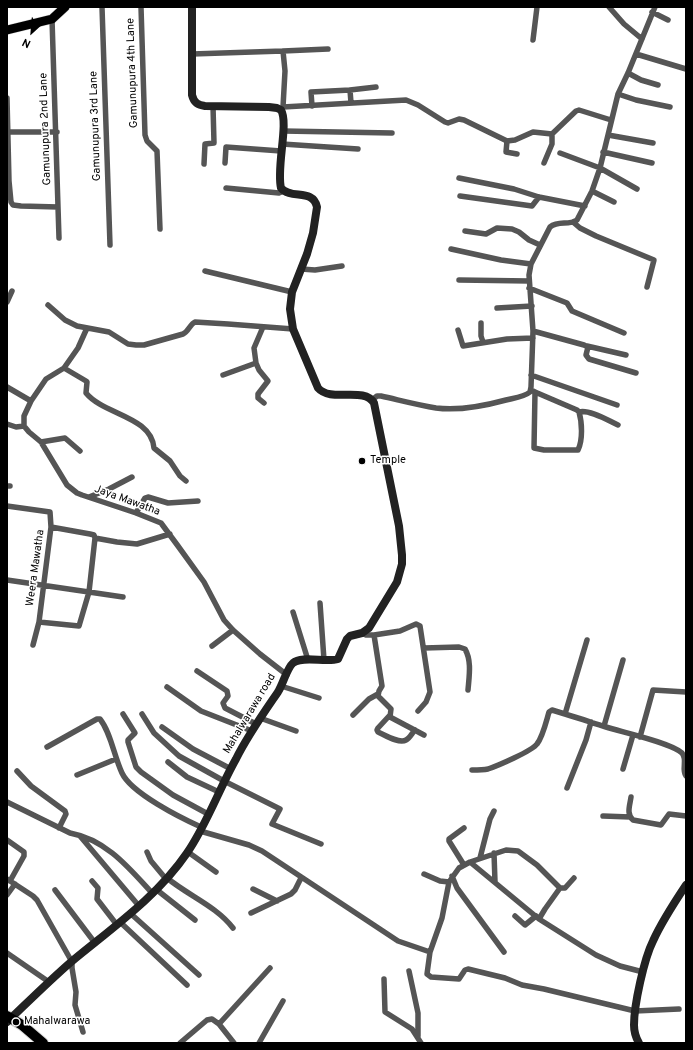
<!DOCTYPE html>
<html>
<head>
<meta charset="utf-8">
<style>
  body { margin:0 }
  #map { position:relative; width:693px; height:1050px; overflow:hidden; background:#fff; font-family:Overpass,sans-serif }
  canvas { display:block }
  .frame { position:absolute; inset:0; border:8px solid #000; pointer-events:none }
  .north { position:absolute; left:12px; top:12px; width:40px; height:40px; -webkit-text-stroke:3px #fff; paint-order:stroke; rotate:206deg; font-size:11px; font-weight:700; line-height:16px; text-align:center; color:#000 }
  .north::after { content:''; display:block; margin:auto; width:14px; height:18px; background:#000; clip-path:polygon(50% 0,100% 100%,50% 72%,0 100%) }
</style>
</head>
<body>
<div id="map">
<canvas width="693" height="1050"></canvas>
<div class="frame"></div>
<div class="north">N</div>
</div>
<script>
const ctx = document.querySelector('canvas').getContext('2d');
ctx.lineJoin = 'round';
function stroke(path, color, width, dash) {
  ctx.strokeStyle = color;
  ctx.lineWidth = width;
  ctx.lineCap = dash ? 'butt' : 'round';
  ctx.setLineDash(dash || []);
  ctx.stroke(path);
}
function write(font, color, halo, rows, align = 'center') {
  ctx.font = font + ' Overpass,sans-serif';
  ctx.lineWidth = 3;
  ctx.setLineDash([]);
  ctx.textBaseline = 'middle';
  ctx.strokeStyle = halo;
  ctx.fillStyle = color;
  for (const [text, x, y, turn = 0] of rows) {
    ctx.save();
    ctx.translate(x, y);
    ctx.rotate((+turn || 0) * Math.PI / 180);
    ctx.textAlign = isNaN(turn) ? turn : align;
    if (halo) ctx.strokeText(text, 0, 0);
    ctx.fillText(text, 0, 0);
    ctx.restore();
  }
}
const primary = new Path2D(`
  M7,30l45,-11 13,-12`);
const highway = new Path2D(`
  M7,1016l15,9 21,18`);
stroke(primary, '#dbdbdb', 10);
stroke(highway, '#dbdbdb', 12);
stroke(new Path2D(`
  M102,7l8,238
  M141,7l4,128 2,6 10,10 3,78
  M609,7l15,17 18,15
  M652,12l16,8
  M52,19l7,219
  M533,40l4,-33
  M192,54l91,-3
  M636,54l50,15
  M628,73l13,7 17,5
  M350,90l26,-3
  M618,94l18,6 34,7
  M7,98l2,83h-2
  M312,106l-1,-14 39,-2 1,13
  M283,107l2,-36 -2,-20 45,-2
  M281,110l2,-3 123,-7 12,5 27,17 3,1 11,-4 5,1 43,21 8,-1 18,-8 19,2 24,-23 3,-1 32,10
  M283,131l109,2
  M8,132h49
  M608,135l45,8
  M507,141l-1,11 11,2
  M282,144l76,5
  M603,152l49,11
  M560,153l40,15 37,21
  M225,163l1,-16 55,4
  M544,163l8,-19v-10
  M204,164l1,-20 9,-1 -1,-37
  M459,178l55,11 25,8 46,9
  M9,181l2,21 2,3 8,1 37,1
  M226,188l53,5 5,-2
  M592,191l22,11
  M460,196l72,10 7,-9
  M573,222l7,6 16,8 58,24 -7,27
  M465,231l21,3 11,-6 15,1 7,3 10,8 11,5
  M451,249l50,11 30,4
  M301,269l14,1 27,-4
  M205,271l87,21
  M459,280l70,1
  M529,288l38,15 5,8 52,22
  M7,302l5,-11
  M48,305l17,15 12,6 32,6 19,12 8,1h8l39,-11c6,-3 7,-10 12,-12l33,2 65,5
  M497,308l35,-2
  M481,323v13l2,6
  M458,330l5,16 44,-7 26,-1
  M533,331l51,14 4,2 -2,8 3,4 47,14
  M587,346l39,9
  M256,363l3,7 9,11 -10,13v4l6,5
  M64,368l22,13 1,1 -1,11c18,22 65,23 68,55l16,13 10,15 6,5
  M223,375l33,-12 -2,-15 9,-21
  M531,375l86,30
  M7,387l24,14 -7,15v10l5,6 12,10 26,43 10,8 5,2 54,18 25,10 17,23 26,36 20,38 9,10 27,24 27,21
  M531,390l4,2 42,18 2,2c3,10 4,28 -1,38h-34l-10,-2 1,-56
  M372,400l5,-4h4c18,4 37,9 55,12 23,3 48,-2 70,-8 8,-2 18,-3 24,-8l1,-5 2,-56 -4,-56 2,-11 19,-37c9,-7 18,-1 27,-7l15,-29 8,-23 18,-74 10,-21 27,-66
  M31,401l15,-22 18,-11 14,-20 9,-20
  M579,412c10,-3 30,9 39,13
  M7,424l9,3 8,-1
  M41,442l24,-4 15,13
  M7,486h3
  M89,497l20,-8 23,-12
  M7,506l43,6 1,15 -12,95 -6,23
  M136,513l9,-15 3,-1 20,6 30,-2
  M95,538l22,4 20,2 33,-10
  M7,580l116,17
  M320,603l4,57
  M293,612l15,48
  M39,622l40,4 10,-34 6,-54 -1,-3 -4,-1 -39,-7
  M362,633l4,2h8l8,51 -3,5 -1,5 13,13 -1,8 34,18
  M374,635l26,-4 16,-7 4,2 10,66 -4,10 -8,9
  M587,640l-22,74c14,4 28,9 41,13 16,5 66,16 76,26 6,7 -1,16 4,23
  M212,646l21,-16
  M424,648l35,-1 6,2c7,12 4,28 3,41
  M197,671l30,20 1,5 -5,7 2,5 31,16
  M281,686l38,12
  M167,687l34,24 51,20
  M123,714l12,19 -7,7v2l8,25 5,5 32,23 35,19
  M142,714l12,19 25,23 45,25 56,28 -8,15 49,20
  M353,715l16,-16 9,-5
  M390,715l-12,13 -1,2 1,2c7,3 21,12 28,8 4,-2 6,-7 9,-10
  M260,718l36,13
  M604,726l19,-66
  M162,727l31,22 38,20
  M640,737l13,-47 33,2
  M47,747l50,-28h3c11,14 14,37 22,54 9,20 59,45 79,54
  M168,762l19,15 32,15
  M623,769l10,-34
  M472,770c5,0 11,0 16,-1 9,-3 44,-18 49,-25 6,-8 9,-22 12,-32l3,-2 13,4
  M17,771l14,15 34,25 1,3 -7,14
  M77,775l39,-16
  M567,788l19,-48 5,-18
  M631,797c-1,8 -5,17 2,23l28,5 8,-11 17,2
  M7,802l63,31c37,7 59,35 83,61
  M603,816l27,1
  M464,828l-15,11v2l15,24
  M200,831l49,14 13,6 136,90 32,11 -3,22 4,3 28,2 6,-9 3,-1 37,9 17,7 22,4 91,22 44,-2
  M80,836l59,70
  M7,840l17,12v4l-14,25
  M147,852l4,9 15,18
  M188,852l28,20
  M494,853l1,29
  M480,858l10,-39 4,-8
  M470,862l36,-12 12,1 19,14 23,23 -15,21 -6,10
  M424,874l16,7 9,1
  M452,876l5,12 47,64
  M167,878c22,18 49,28 66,50
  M7,879l26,17 4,4 35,62v6l4,24 -1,13 8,27
  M92,881l6,7 -1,11 20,26
  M560,888h5l9,-10
  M253,889l24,12
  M55,890l40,53
  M157,890l38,30
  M7,895l8,-11
  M130,913l69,62
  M251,913l40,-19 4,-4 6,-12
  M515,916l10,9 11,-9
  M120,922l67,63
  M430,952l12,-34 7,-36 10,-14 11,-6 69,57 57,36 24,11 23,6
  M7,953l42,29
  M409,971l9,42v23
  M384,979l1,33 27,17 9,14
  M219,1024l51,-56
  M180,1043l27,-23 5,-1 7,5 15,19
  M259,1043l24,-42`), '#555', 5.5);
stroke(new Path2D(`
  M7,1022c21,-20 42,-41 64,-60 41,-34 86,-65 116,-109 20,-29 32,-64 49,-94 12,-24 27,-45 42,-67 5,-8 9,-24 15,-29 9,-8 33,0 45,-4l9,-20 3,-3 12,-3 7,-5 28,-46 5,-18v-9l-3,-29 -25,-123c-10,-17 -43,0 -56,-15l-25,-59 -3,-20 2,-17 15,-38 6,-21 4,-26c-4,-19 -26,-7 -36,-19 -5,-20 8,-65 0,-78l-4,-2 -8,-1 -64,-1c-7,-1 -11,-3 -13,-11v-88
  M639,1043c-3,-5 -5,-12 -5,-18 0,-20 10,-66 19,-84 9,-20 21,-38 33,-56`), '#222', 8);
stroke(primary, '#000', 9);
stroke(highway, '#000', 10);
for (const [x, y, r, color] of [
  [362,461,4,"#000"],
  [16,1022,4,"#000"]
]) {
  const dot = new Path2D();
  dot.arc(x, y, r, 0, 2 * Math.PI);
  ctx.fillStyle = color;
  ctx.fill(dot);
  stroke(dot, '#fff', 1.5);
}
write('11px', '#000', '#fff', [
  ["Gamunupura 4th Lane",133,73,-92],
  ["Gamunupura 3rd Lane",96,126,-92],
  ["Gamunupura 2nd Lane",46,129,-92],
  ["Jaya Mawatha",127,501,20],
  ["Weera Mawatha",36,568,-82],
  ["Mahalwarawa road",250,714,-59]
]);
write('11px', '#000', '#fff', [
  ["Temple",370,461],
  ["Mahalwarawa",24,1022]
], 'left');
</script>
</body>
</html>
